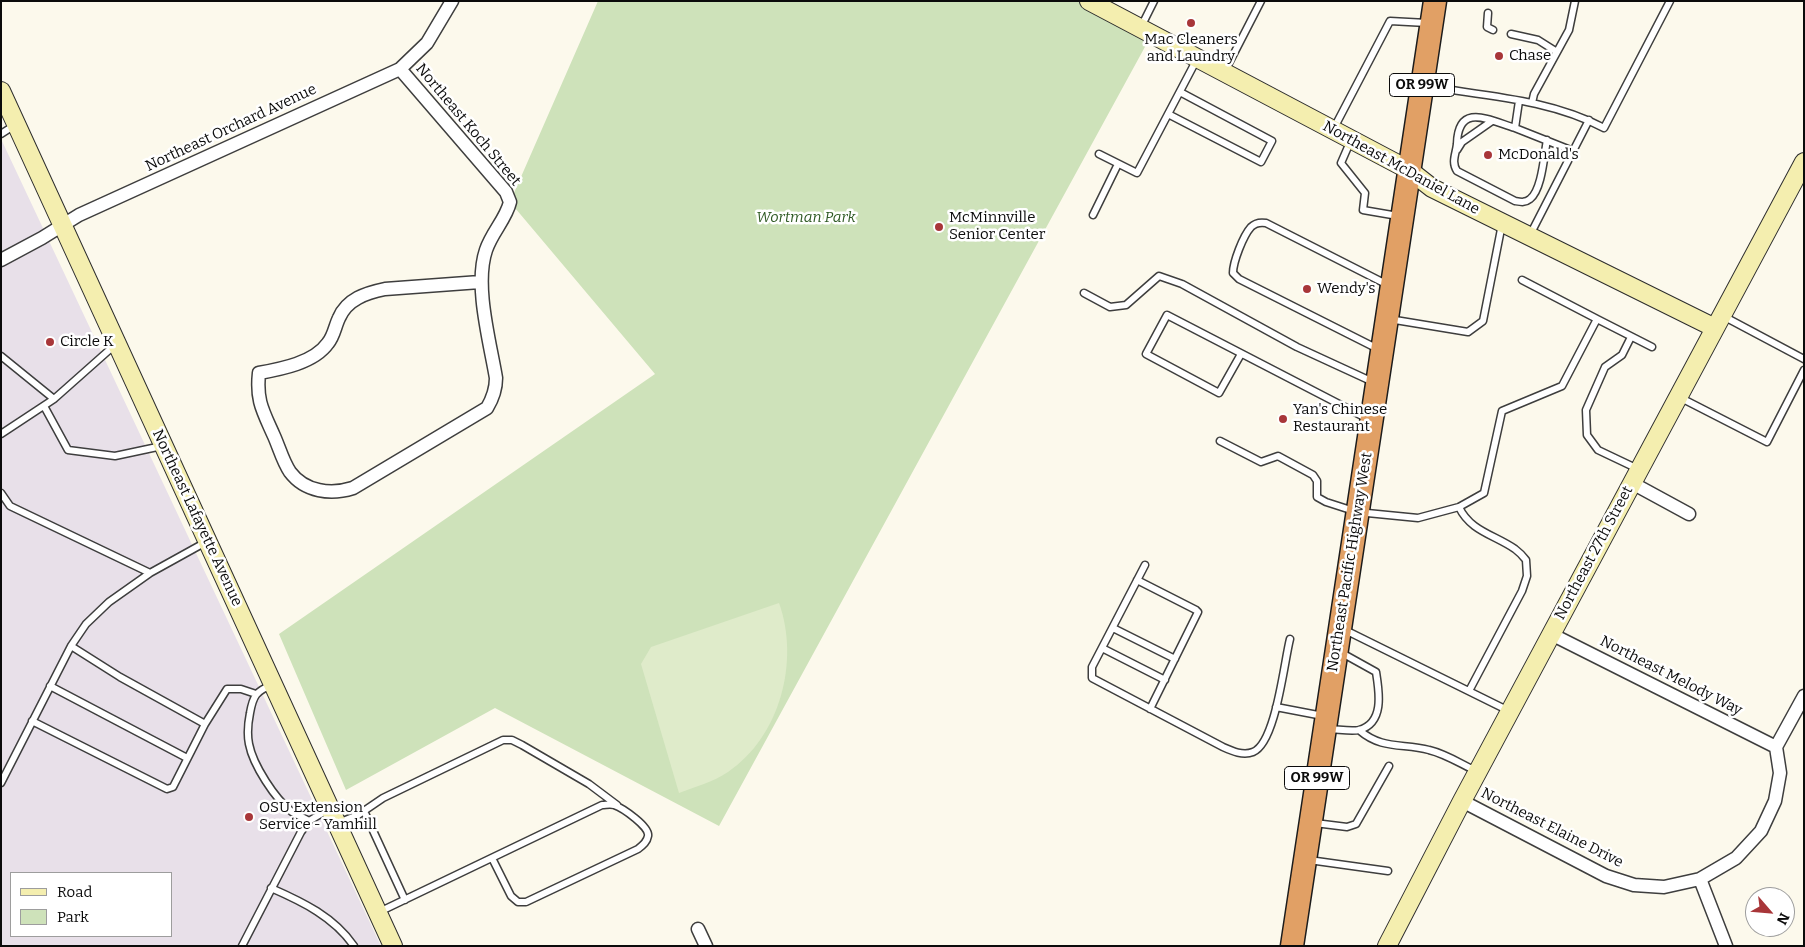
<!DOCTYPE html>
<html>
<head>
<meta charset="utf-8">
<style>
  body { margin:0 }
  #map { position:relative; width:1805px; height:947px; overflow:hidden; background:#fcf9ec; font-family:Bitter,serif }
  canvas { display:block }
  .frame { position:absolute; inset:0; border:2px solid #0b0b0b; pointer-events:none }
  .legend { position:absolute; left:10px; top:872px; width:162px; height:65px; box-sizing:border-box; background:#fff; border:1px solid #9d9d9d; margin:0; padding:6px 9px; list-style:none; font-size:15px; color:#0b0b0b }
  .legend li { display:flex; align-items:center; gap:10px; height:25px }
  .legend b { width:25px; border:1px solid #9d9d9d }
  .north { position:absolute; left:1745px; top:887px; width:50px; height:50px; box-sizing:border-box; background:#fff; border:1px solid #9d9d9d; border-radius:50%; rotate:117deg; font-size:14px; font-weight:700; line-height:20px; text-align:center; color:#0b0b0b }
  .north::after { content:''; display:block; margin:auto; width:18px; height:22px; background:#a83639; clip-path:polygon(50% 0,100% 100%,50% 72%,0 100%) }
</style>
</head>
<body>
<div id="map">
<canvas width="1805" height="947"></canvas>
<div class="frame"></div>
<ul class="legend">
<li><b style="height:6px;background:#f4eeaf"></b>Road</li>
<li><b style="height:14px;background:#cee2ba"></b>Park</li>
</ul>
<div class="north">N</div>
</div>
<script>
const ctx = document.querySelector('canvas').getContext('2d');
ctx.lineJoin = 'round';
function paint(path, color) {
  ctx.fillStyle = color;
  ctx.fill(path, 'evenodd');
}
function stroke(path, color, width, dash) {
  ctx.strokeStyle = color;
  ctx.lineWidth = width;
  ctx.lineCap = dash ? 'butt' : 'round';
  ctx.setLineDash(dash || []);
  ctx.stroke(path);
}
function write(font, color, halo, rows, align = 'center') {
  ctx.font = font + ' Bitter,serif';
  ctx.lineWidth = 5;
  ctx.setLineDash([]);
  ctx.textBaseline = 'middle';
  ctx.strokeStyle = halo;
  ctx.fillStyle = color;
  for (const [text, x, y, turn = 0] of rows) {
    ctx.save();
    ctx.translate(x, y);
    ctx.rotate((+turn || 0) * Math.PI / 180);
    ctx.textAlign = isNaN(turn) ? turn : align;
    if (halo) ctx.strokeText(text, 0, 0);
    ctx.fillText(text, 0, 0);
    ctx.restore();
  }
}
paint(new Path2D(`
  M1,139l380,807h-380zM11,873h160v63h-160z`), '#e8e0e9');
paint(new Path2D(`
  M598,1h491l63,33 -433,792 -224,-118 -149,82 -67,-156 376,-260 -145,-172z`), '#cee2ba');
paint(new Path2D(`
  M779,603c21,58 1,134 -51,169 -15,10 -33,15 -49,21l-38,-129 10,-17z`), '#dfebca');
const lane = new Path2D(`
  M1488,13l-1,14 6,3
  M1141,27l13,-26
  M1511,34l27,6 19,12
  M1225,71l36,-70
  M1425,86c60,10 124,13 179,42l66,-127
  M1519,101l-4,27 58,23
  M1532,103l2,-9 35,-64 6,-29
  M1168,114l93,48 11,-21 -92,-49
  M1515,128c-26,-8 -57,-26 -58,16 -1,10 -6,18 0,27l58,30c6,1 10,2 15,-2 12,-9 14,-44 17,-59
  M1333,130l57,-109 37,2
  M1,134l14,-9
  M1351,140l-10,23 24,30 -2,17 35,6
  M1457,150l5,-8 30,-21
  M1099,154l38,19 60,-114
  M1093,215l25,-51
  M1530,235l59,-115
  M1084,293l26,14 16,-2 33,-29 23,8 115,63 76,35
  M1723,316l81,43
  M1389,319l79,13 15,-11 19,-97
  M1597,319l55,28
  M1631,337l-9,18 -17,12 -19,43 1,25 11,15 40,19
  M1378,349l-139,-70 -6,-6c0,-11 10,-37 18,-46 4,-4 9,-5 15,-4l122,62
  M1241,354l-22,39 -73,-39 21,-39 201,104
  M1,356l53,43 62,-55
  M1681,398l86,44 37,-72
  M44,406l24,44 47,6 47,-10
  M1,434l53,-35
  M1220,441l41,21 17,-6 35,19 4,6v16l9,5 31,10 61,6 41,-11 25,-14 18,-82 60,-25 35,-67 -75,-39
  M1,493l9,13 140,67
  M1459,507c11,24 36,28 56,42 4,3 8,7 11,11l1,16 -5,15 -53,100
  M1145,565l-53,102v11l131,69c9,4 20,9 30,5 23,-9 31,-90 37,-113
  M1137,580l59,30 2,2 -48,97
  M1113,628l62,31
  M1343,629l166,82
  M71,646l49,31 85,47 22,-35h14l15,5
  M1102,648l63,32
  M272,685c-16,6 -19,11 -22,28 -2,10 -3,21 -1,31 4,21 26,55 43,68 5,3 12,6 17,9
  M50,686l137,72
  M1276,707l47,9
  M32,721l135,68 6,-2 32,-63
  M1328,729c9,0 23,3 31,1 26,-7 20,-39 17,-58l-36,-20
  M1359,730c23,20 44,13 70,20 17,4 32,14 47,21
  M1,783l70,-137 15,-22 23,-22 41,-29 56,-31
  M364,811l41,89
  M338,823l20,-8 25,-17 120,-58h9l10,5 67,39 28,21
  M1315,823l32,4 9,-3 33,-58
  M1309,860l79,11
  M271,888c32,14 63,29 83,58
  M379,912l223,-107c4,0 8,-1 12,0 9,3 36,22 34,31 -1,6 -5,9 -10,13l-112,53h-8l-7,-6 -19,-38
  M242,946l59,-114 8,-11 20,-12`);
const street = new Path2D(`
  M400,69l106,123 4,10c-4,17 -18,30 -24,48 -12,35 4,92 10,128 0,12 -3,20 -9,30l-134,80c-22,7 -48,4 -63,-16 -7,-10 -11,-25 -16,-36 -11,-25 -18,-35 -15,-63 22,-4 55,-10 69,-30 6,-7 7,-17 11,-25 8,-19 27,-25 46,-29l95,-7
  M1,260l41,-22 37,-23 321,-146 27,-26 25,-42
  M1632,483l57,31
  M1551,634l225,113
  M1776,747l28,-51
  M1462,801l144,75 28,9 30,2 36,-8 36,-21 25,-27 14,-30 5,-28 -4,-26
  M1700,879l26,67
  M698,929l8,17`);
const secondary = new Path2D(`
  M1089,1l320,169 23,18 283,140
  M1,91l392,855
  M1387,946l75,-145 342,-639`);
const highway = new Path2D(`
  M1292,946l143,-945`);
stroke(lane, '#3e3e3e', 9);
stroke(street, '#3e3e3e', 15);
stroke(secondary, '#2d2d2d', 20);
stroke(highway, '#1c1c1c', 25);
stroke(lane, '#fff', 6);
stroke(street, '#fff', 12);
stroke(secondary, '#f4eeaf', 18);
stroke(highway, '#e1a065', 22);
for (const [x, y, r, color] of [
  [1191,23,5,"#a83639"],
  [1499,56,5,"#a83639"],
  [1488,155,5,"#a83639"],
  [939,227,5,"#a83639"],
  [1307,289,5,"#a83639"],
  [50,342,5,"#a83639"],
  [1283,419,5,"#a83639"],
  [249,817,5,"#a83639"]
]) {
  const dot = new Path2D();
  dot.arc(x, y, r, 0, 2 * Math.PI);
  ctx.fillStyle = color;
  ctx.fill(dot);
  stroke(dot, '#fff', 2);
}
for (const [x, y, w] of [
  [1422,85,65],
  [1317,778,65]
]) {
  const box = new Path2D();
  box.roundRect(x - w / 2, y - 11.5, w, 23, 4);
  ctx.fillStyle = '#fff';
  ctx.fill(box);
  stroke(box, '#0b0b0b', 1);
}
write('bold 14px', '#0b0b0b', null, [
  ["OR 99W",1422,85],
  ["OR 99W",1317,778]
]);
write('15px', '#0b0b0b', '#fff', [
  ["Mac Cleaners",1191,40,"center"],
  ["and Laundry",1191,57,"center"],
  ["Chase",1509,56],
  ["McDonald's",1498,155],
  ["McMinnville",949,218],
  ["Senior Center",949,235],
  ["Wendy's",1317,289],
  ["Circle K",60,342],
  ["Yan's Chinese",1293,410],
  ["Restaurant",1293,427],
  ["OSU Extension",259,808],
  ["Service - Yamhill",259,825]
], 'left');
write('15px', '#0b0b0b', '#fff', [
  ["Northeast Koch Street",468,125,50],
  ["Northeast Orchard Avenue",231,128,-25],
  ["Northeast McDaniel Lane",1401,168,29],
  ["Northeast Lafayette Avenue",197,518,65],
  ["Northeast 27th Street",1594,553,-62],
  ["Northeast Pacific Highway West",1350,562,-81],
  ["Northeast Melody Way",1671,676,27],
  ["Northeast Elaine Drive",1552,828,27]
]);
write('italic 15px', '#2f5a24', '#fff', [
  ["Wortman Park",806,218]
]);
</script>
</body>
</html>
